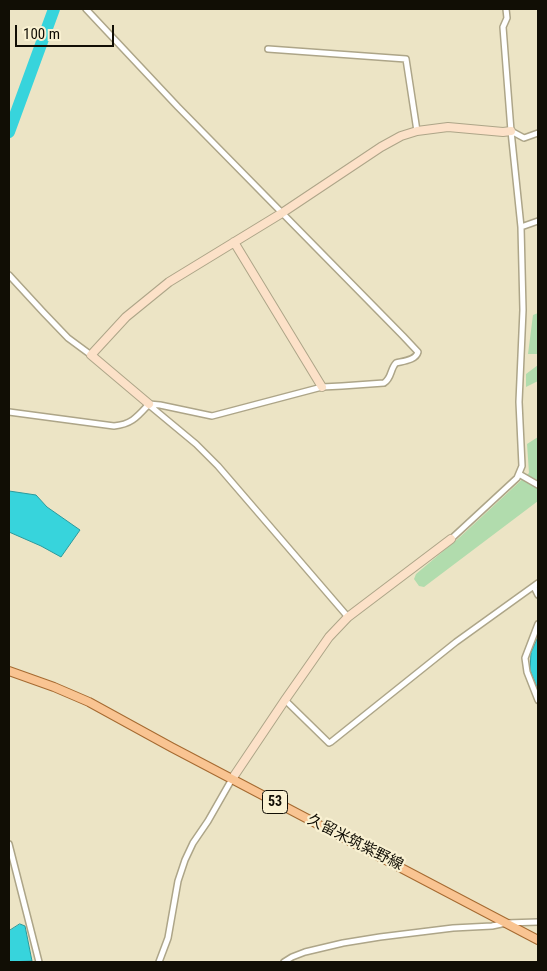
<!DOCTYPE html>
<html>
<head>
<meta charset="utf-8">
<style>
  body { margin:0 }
  #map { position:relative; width:547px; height:971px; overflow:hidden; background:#ece4c5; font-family:"Roboto Condensed",sans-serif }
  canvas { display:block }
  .frame { position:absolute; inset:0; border:10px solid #110e05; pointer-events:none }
  .scale { position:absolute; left:15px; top:25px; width:99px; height:22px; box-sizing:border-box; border:2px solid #110e05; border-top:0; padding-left:6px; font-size:15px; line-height:18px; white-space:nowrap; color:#110e05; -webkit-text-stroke:4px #f9f1d2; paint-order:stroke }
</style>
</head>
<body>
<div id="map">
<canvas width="547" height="971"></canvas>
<div class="frame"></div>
<div class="scale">100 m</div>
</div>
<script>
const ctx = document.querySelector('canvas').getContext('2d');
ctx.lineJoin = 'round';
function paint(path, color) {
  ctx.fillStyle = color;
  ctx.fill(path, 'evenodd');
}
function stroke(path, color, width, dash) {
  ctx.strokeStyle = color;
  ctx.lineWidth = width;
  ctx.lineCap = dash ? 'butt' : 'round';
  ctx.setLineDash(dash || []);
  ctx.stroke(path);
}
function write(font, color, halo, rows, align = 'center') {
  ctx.font = font + ' "Roboto Condensed","Noto Sans JP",sans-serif';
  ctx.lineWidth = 4.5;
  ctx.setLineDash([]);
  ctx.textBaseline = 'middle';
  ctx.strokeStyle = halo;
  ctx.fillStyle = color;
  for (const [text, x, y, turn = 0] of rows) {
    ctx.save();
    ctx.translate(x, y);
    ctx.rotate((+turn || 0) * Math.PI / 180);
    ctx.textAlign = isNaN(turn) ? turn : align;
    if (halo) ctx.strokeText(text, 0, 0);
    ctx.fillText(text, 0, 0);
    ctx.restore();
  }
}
paint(new Path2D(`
  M538,313v41h-10l5,-39z
  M538,365v16l-12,6v-13z
  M538,437v64l-114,86 -5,-1 -5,-7 2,-5 44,-37 69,-64 -2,-29z`), '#b1dcad');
const water = new Path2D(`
  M9,491l27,4 11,12 33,23 -19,27 -20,-11 -32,-14z
  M538,637v53l-8,-20 1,-17z
  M20,924l5,2 7,35 -23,1v-31z`);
paint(water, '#37d4dc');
stroke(water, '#2c999c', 1);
stroke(new Path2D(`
  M9,132l45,-123`), '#37d4dc', 12);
const street = new Path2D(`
  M268,49l138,10 11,72
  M511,131l13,7 14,-5
  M521,227l17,-6
  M9,275l35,38 24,25 23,17
  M149,405l47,39 22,22 130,151
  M9,412l105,14c18,-2 23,-9 35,-22l11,1 52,11 110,-29 20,-1 42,-3c8,-5 6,-14 12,-20 8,-2 20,-3 22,-11l-15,-16 -225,-229 -92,-98
  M519,474l19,11
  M451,539l66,-61 5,-12 -3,-64 4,-92 -2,-83 -10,-96 -8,-104 4,-9 -1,-9
  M534,587l4,8
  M538,624l-13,34 2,14 11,28
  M285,700l44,43 2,-1 125,-100 82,-59
  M9,844l30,118
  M159,962l9,-24 10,-57 7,-21 8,-17 15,-22 24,-42
  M284,962l8,-5 13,-5 38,-9 37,-6 73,-9 39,-2 14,-3 32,-1`);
const secondary = new Path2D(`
  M234,242l88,145
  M149,404l-58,-49 35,-38 43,-35 113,-69 99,-66 20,-11 16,-5 31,-4 55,5 8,-1
  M232,779l53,-79 44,-63 19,-20 103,-78`);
const primary = new Path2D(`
  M9,671l45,16 35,15 82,45 367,193`);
stroke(street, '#ada588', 8);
stroke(secondary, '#ada588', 10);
stroke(primary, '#a56a31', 10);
stroke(street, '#fff', 5);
stroke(secondary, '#fce1c8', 8);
stroke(primary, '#f9c492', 8);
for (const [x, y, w] of [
  [275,802,25]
]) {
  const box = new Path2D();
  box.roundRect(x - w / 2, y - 11.5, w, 23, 4);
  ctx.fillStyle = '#f9f1d2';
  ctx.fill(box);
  stroke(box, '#110e05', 1);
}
write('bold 14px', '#110e05', null, [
  ["53",275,802]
]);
write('15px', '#110e05', '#f9f1d2', [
  ["久留米筑紫野線",355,843,27]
]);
</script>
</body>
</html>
